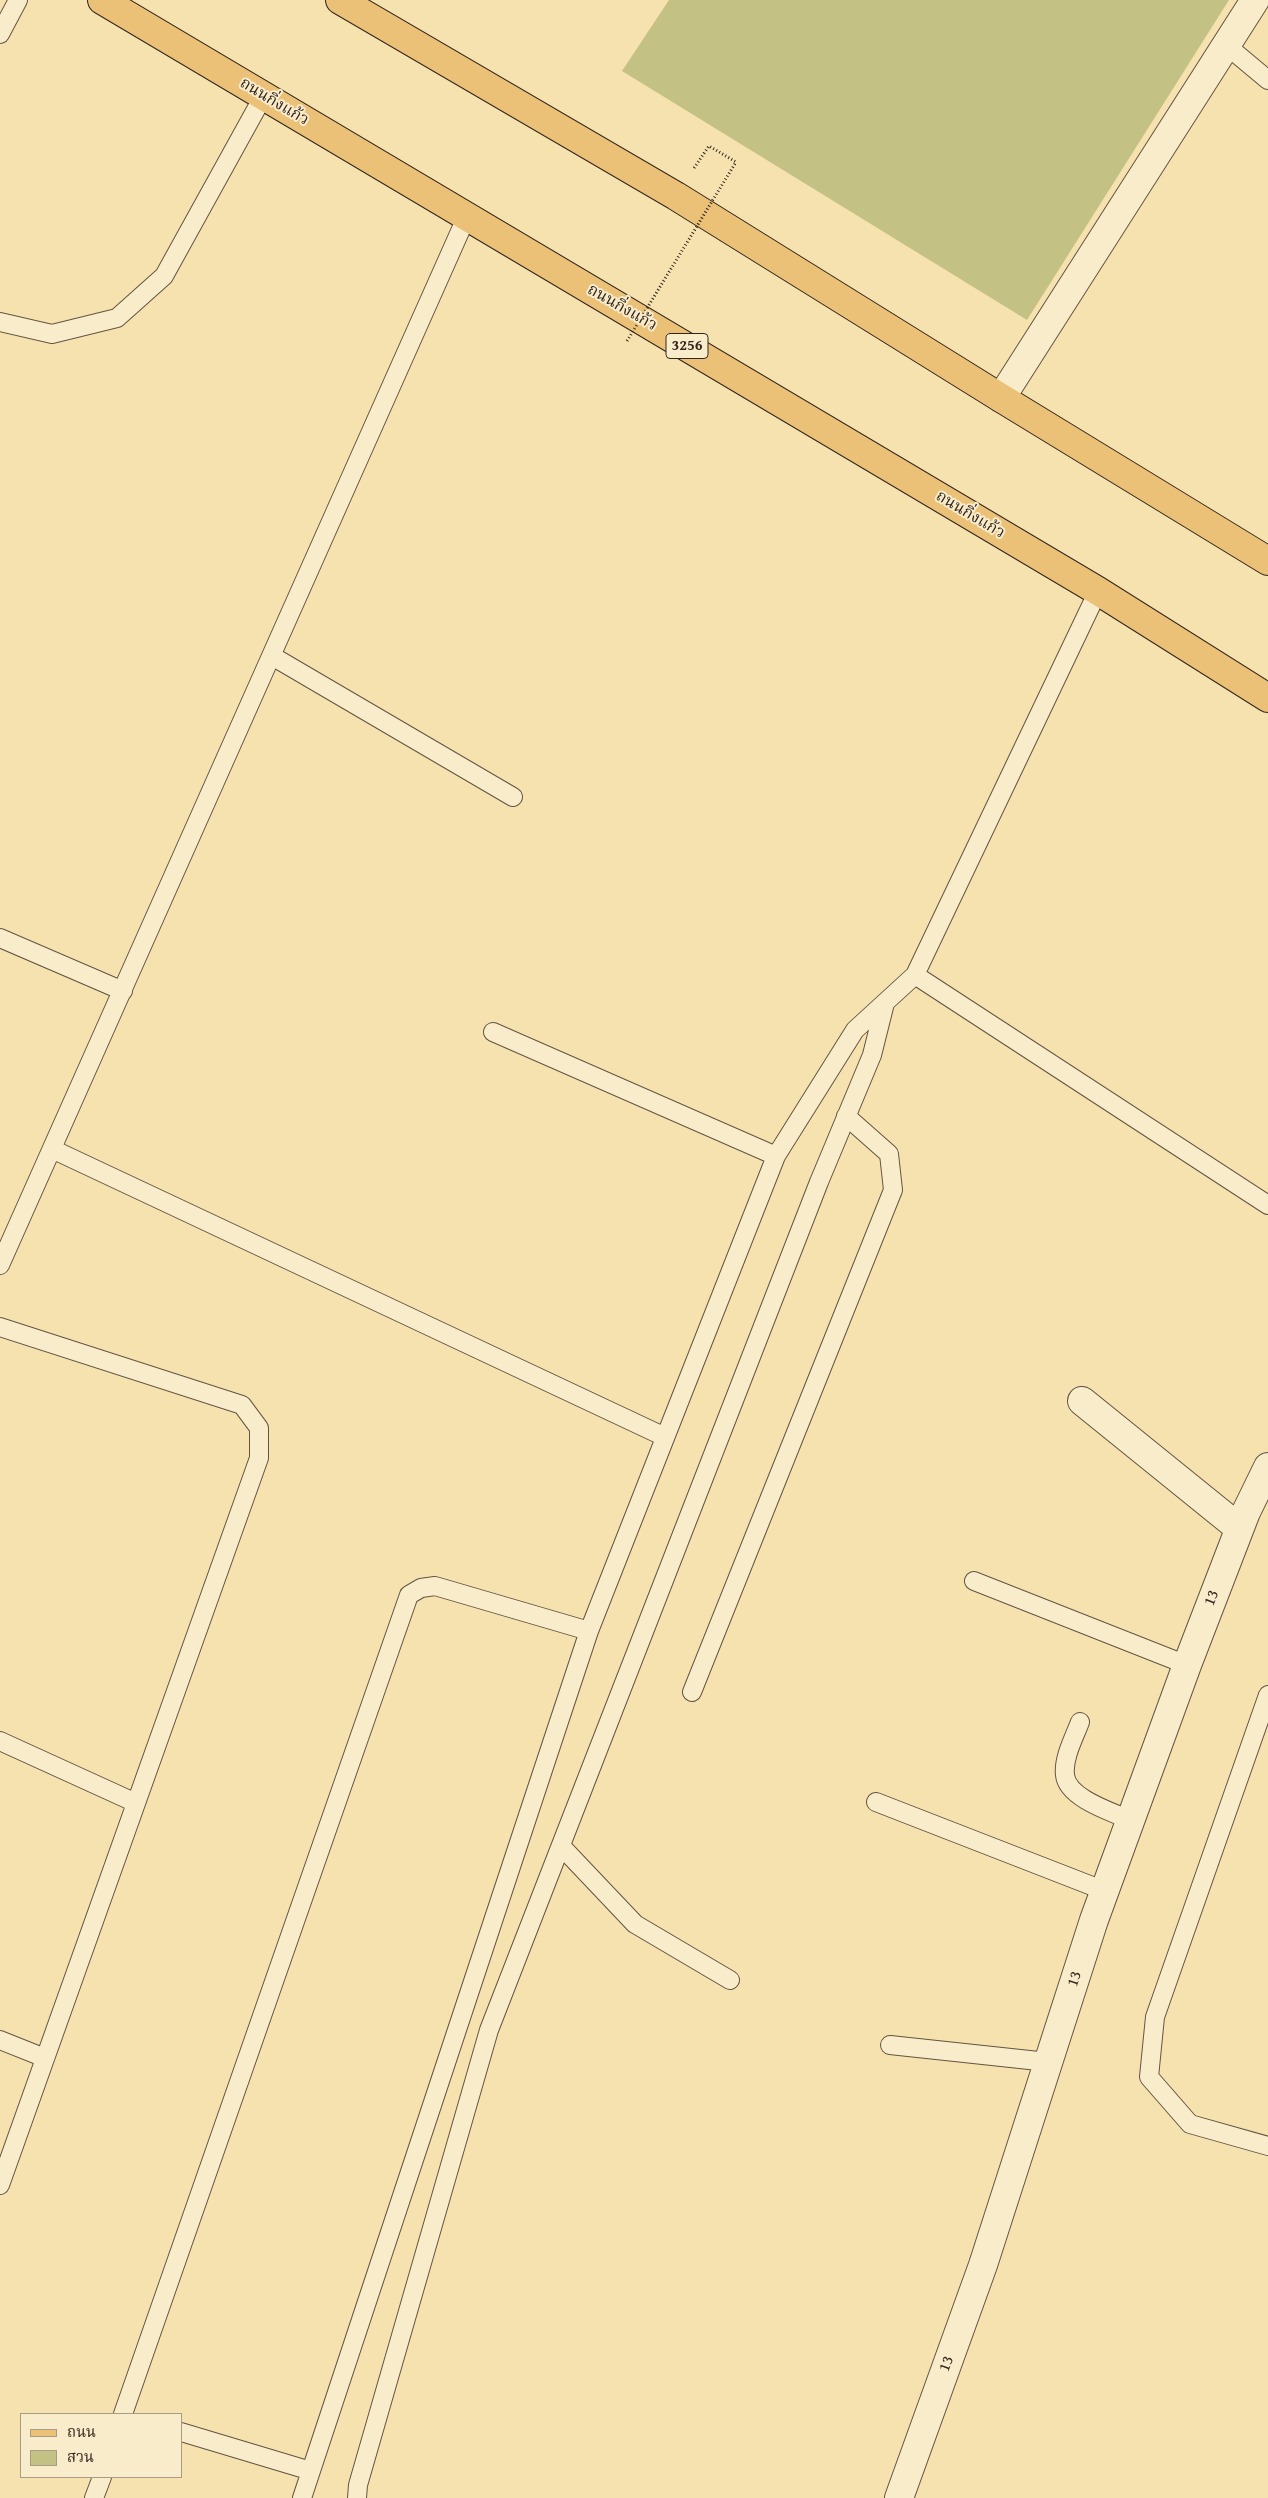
<!DOCTYPE html>
<html>
<head>
<meta charset="utf-8">
<style>
  body { margin:0 }
  #map { position:relative; width:1268px; height:2498px; overflow:hidden; background:#f6e2af; font-family:"Gentium Book Plus","Noto Serif Thai",serif }
  canvas { display:block }
  .legend { position:absolute; left:20px; top:2413px; width:162px; height:65px; box-sizing:border-box; background:#f9eccb; border:1px solid #a99c86; margin:0; padding:6px 9px; list-style:none; font-size:15px; color:#32251e }
  .legend li { display:flex; align-items:center; gap:10px; height:25px }
  .legend b { width:25px; border:1px solid #a99c86 }
</style>
</head>
<body>
<div id="map">
<canvas width="1268" height="2498"></canvas>
<ul class="legend">
<li><b style="height:6px;background:#ebc178"></b>ถนน</li>
<li><b style="height:14px;background:#c4c185"></b>สวน</li>
</ul>
</div>
<script>
const ctx = document.querySelector('canvas').getContext('2d');
ctx.lineJoin = 'round';
function paint(path, color) {
  ctx.fillStyle = color;
  ctx.fill(path, 'evenodd');
}
function stroke(path, color, width, dash) {
  ctx.strokeStyle = color;
  ctx.lineWidth = width;
  ctx.lineCap = dash ? 'butt' : 'round';
  ctx.setLineDash(dash || []);
  ctx.stroke(path);
}
function write(font, color, halo, rows, align = 'center') {
  ctx.font = font + ' "Gentium Book Plus","Noto Serif Thai",serif';
  ctx.lineWidth = 4;
  ctx.setLineDash([]);
  ctx.textBaseline = 'middle';
  ctx.strokeStyle = halo;
  ctx.fillStyle = color;
  for (const [text, x, y, turn = 0] of rows) {
    ctx.save();
    ctx.translate(x, y);
    ctx.rotate((+turn || 0) * Math.PI / 180);
    ctx.textAlign = isNaN(turn) ? turn : align;
    if (halo) ctx.strokeText(text, 0, 0);
    ctx.fillText(text, 0, 0);
    ctx.restore();
  }
}
paint(new Path2D(`
  M669,0h560l-202,320 -405,-249z`), '#c4c185');
const lane = new Path2D(`
  M0,34l18,-34
  M1226,45l42,35
  M0,322l52,12 65,-16 47,-42 100,-181
  M272,656l241,141
  M0,938l123,53
  M915,975l353,230
  M493,1032l283,124
  M52,1149l613,288
  M0,1265l466,-1047
  M0,1327l242,78 17,23v30l-259,727
  M974,1581l213,84
  M692,1692l201,-502 -4,-36 -43,-38
  M1268,1695l-113,322 -6,60 41,47 78,22
  M1080,1722c-6,16 -17,36 -15,53 2,23 47,37 65,45
  M0,1741l136,62
  M876,1802l229,89
  M561,1846l74,78 95,56
  M0,2040l45,18
  M890,2045l158,17
  M123,2414l286,-819 12,-7 14,-2 154,45
  M181,2432l130,39
  M94,2498l8,-21
  M302,2498l287,-867 187,-475 79,-126 60,-55 183,-384
  M357,2498l1,-13 131,-455 330,-848 53,-127 13,-52`);
const street = new Path2D(`
  M1001,398l254,-398
  M1082,1401l157,127
  M899,2498l84,-233 111,-345 93,-255 59,-153 22,-45`);
const primary = new Path2D(`
  M102,0l996,591 170,107
  M340,0l336,196 325,202 267,163`);
stroke(lane, '#635442', 20);
stroke(street, '#635442', 30);
stroke(primary, '#32251e', 30);
stroke(new Path2D(`
  M694,168l15,-22 27,16`), '#32251e', 3, [1, 2.5]);
stroke(lane, '#f9eccb', 18);
stroke(street, '#f9eccb', 28);
stroke(primary, '#ebc178', 28);
stroke(new Path2D(`
  M627,341l109,-179`), '#32251e', 3, [1, 2.5]);
for (const [x, y, w] of [
  [687,346,42]
]) {
  const box = new Path2D();
  box.roundRect(x - w / 2, y - 12.5, w, 25, 4);
  ctx.fillStyle = '#f9eccb';
  ctx.fill(box);
  stroke(box, '#32251e', 1);
}
write('bold 15px', '#32251e', null, [
  ["3256",687,346]
]);
write('16px', '#32251e', '#f9eccb', [
  ["ถนนกิ่งแก้ว",274,102,31],
  ["ถนนกิ่งแก้ว",622,308,30],
  ["ถนนกิ่งแก้ว",970,515,31],
  ["13",1212,1598,-69],
  ["13",1075,1979,-72],
  ["13",947,2364,-70]
]);
</script>
</body>
</html>
